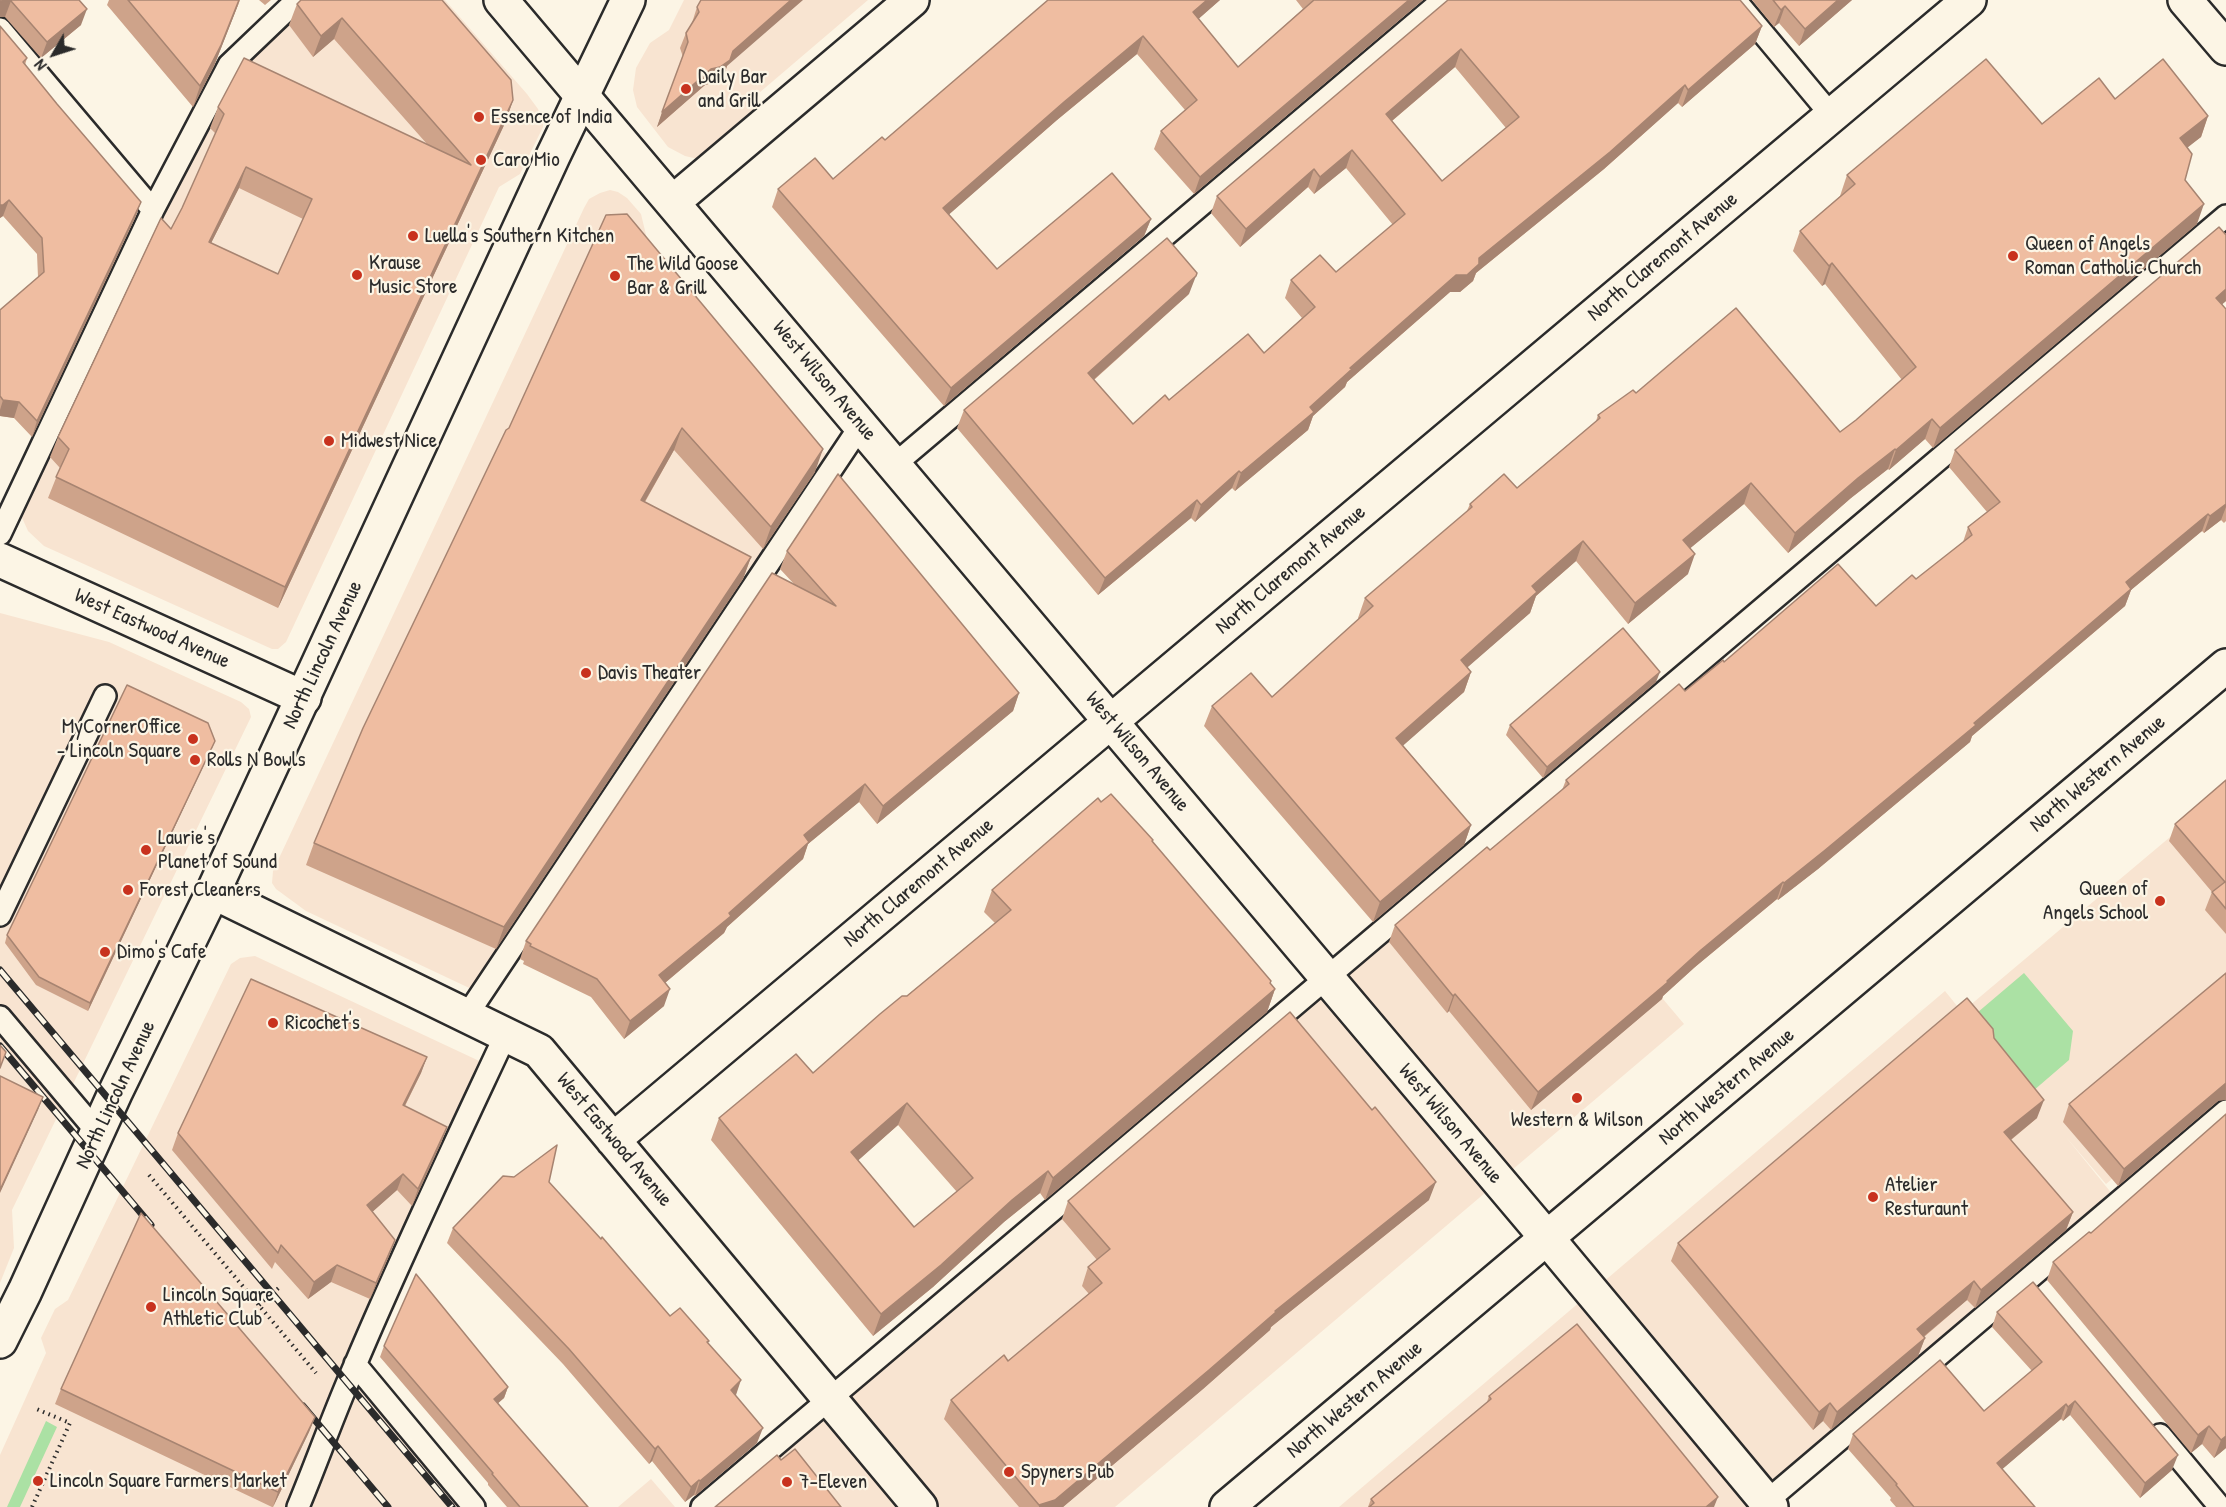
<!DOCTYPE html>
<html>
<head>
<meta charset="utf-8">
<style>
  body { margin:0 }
  #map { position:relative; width:2226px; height:1507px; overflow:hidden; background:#fcf5e5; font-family:"Patrick Hand",sans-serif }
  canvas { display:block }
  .north { position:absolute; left:24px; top:24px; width:60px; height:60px; -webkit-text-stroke:4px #fcf5e5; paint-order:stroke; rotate:231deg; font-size:16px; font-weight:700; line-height:24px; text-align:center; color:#2b2b2b }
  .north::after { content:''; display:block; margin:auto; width:21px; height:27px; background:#2b2b2b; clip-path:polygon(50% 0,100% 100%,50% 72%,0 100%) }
</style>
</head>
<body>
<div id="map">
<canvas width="2226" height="1507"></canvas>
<div class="north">N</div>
</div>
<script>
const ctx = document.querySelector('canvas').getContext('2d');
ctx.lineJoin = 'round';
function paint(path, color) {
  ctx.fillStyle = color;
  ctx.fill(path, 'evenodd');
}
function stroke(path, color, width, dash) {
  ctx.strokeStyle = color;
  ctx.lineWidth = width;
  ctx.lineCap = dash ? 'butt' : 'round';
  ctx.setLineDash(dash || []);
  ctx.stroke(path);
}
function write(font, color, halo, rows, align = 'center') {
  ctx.font = font + ' "Patrick Hand",sans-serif';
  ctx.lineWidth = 4.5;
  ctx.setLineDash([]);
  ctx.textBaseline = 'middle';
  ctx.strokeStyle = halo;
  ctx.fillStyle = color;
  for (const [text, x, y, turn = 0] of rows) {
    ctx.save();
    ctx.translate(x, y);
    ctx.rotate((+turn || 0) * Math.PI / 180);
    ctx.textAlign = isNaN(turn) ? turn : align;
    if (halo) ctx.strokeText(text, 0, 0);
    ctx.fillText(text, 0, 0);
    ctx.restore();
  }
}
paint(new Path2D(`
  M297,0h148l82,94 11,15 5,12v6l-23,47 -21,13 -213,455 -8,7h-6l-228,-103 -16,-15 -13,-29 214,-437z
  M684,0h184l-109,93 -9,27 -41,34 -11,5 -13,-3 -17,-9 -31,-40 -4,-17 3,-22 14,-25 19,-13z
  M610,190l8,2 9,6 14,16 6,25 188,226 -353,529 -176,-83 -30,-22 -4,-6 1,-12 311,-663 5,-9 11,-6z
  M0,613l109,29 132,60 8,7 2,8 -239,493 2,38 -14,35z
  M2226,790v293l-120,101 -40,-47 47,58 -362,312h-412l606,-516 17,21z
  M1513,821l171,203 -569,483h-413z
  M255,956l235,110 -135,298 119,143h-474v-52l46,-102 -5,-15 14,-29 13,-9 163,-336 9,-6z
  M651,1479l24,28h-57z`), '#f8e4d1');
paint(new Path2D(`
  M2024,973l49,58 -4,29 -36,31 -62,-73z
  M46,1421l11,6 -37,80h-13z`), '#abe1a4');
const service = new Path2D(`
  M1735,0l97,116
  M0,29l153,181
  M894,465l549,-465
  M0,534l153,-324 76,-145 68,-65
  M0,915l105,-219
  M467,1015l394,-590
  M0,1017l98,116
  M355,1364l119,143
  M2160,1435l60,72
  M298,1507c20,-48 37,-97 58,-144 47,-111 99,-220 150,-329
  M702,1507l1524,-1291
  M1760,1507l466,-396`);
const minor = new Path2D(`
  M2185,0l41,48
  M673,202l239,-202
  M0,560l304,138
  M213,892l326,159 381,456
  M613,1140l1356,-1140`);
const tertiary = new Path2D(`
  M501,0l1046,1238 224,269`);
const secondary = new Path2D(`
  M0,1341l25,-50 91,-200 97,-199 340,-736 75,-156
  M1227,1507l999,-841`);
stroke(service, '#2b2b2b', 26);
stroke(minor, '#2b2b2b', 38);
stroke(tertiary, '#2b2b2b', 38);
stroke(secondary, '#2b2b2b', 38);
stroke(new Path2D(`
  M149,1175l167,198
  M259,1305l22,-19
  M32,1507l38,-84 -36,-15`), '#2b2b2b', 4, [1.5, 4.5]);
stroke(service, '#fcf5e5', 21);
stroke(minor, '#fcf5e5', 33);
stroke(tertiary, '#fcf5e5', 33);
stroke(secondary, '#fcf5e5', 33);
const rail = new Path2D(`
  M0,970l452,537
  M0,1046l151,179
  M303,1406l85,101`);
stroke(rail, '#2b2b2b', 7);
stroke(rail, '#fcf5e5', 4.5, [14]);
paint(new Path2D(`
  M0,0h79l2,25 -40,33 -36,-41z
  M109,0h131l-26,66 -21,41 -86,-102z
  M259,0h12l-6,5z
  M442,0l71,100 -7,21 -228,487 -230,-110 12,-30 -10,-11 8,-20 124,-229 34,-74 -6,-6 8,-21 209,37 -93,-105 -21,18 -24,-32 8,-21zM239,188l64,31 -25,55 -67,-31z
  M1048,0h172l-22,19 40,48 65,-58 -7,-9h127l-229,194 -40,-45 7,-18 24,-21 -48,-56 -80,66 -108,94 48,55 154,-50 -7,17 -200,170 -172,-199 6,-18 55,-10 52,-39z
  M1448,0l314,26 -7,18 -73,63 -4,-4 -74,66 -128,104 -3,8 -13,11h-10l-103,90 -2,5 -32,29 -5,14 -73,61 -3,-3 -37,34 -4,-4 -93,77 -141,-167 7,-18 225,-116 -95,86 39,44 36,-24 95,-47 38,-35 -17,-20 6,-18 45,-8 57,-47 -47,-57 -32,26 -6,-7 -68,60 -29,-34 6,-17zM1455,67l51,61 -64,53 -50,-60z
  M1752,0h100l-53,46 -20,-23 -5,4z
  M697,7l30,59 -3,9 -9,7 -10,3 -48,42 26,-70 -3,-9 6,-15 6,-10z
  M0,26l27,32 -2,7 32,39 84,98 -6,16 -103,219 -18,-19 -14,-2v-106l38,-33 -1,-23 -34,-38 -3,2z
  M2115,99l93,17 -7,21 -14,10 -2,33 12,44 -264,224 -8,-9 -36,31 -1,-1 -37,29 -63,55 -44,-49 -54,44 -2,26 -60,50 -52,-63 -40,35 -6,17 -63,54 4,5 -7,20 -61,53 68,80 -7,20 -91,77 -169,-196 8,-20 60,-9 87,-78 -1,-1 7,-20 101,-85 4,-9 47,-16 79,-67 2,-6 38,-22 204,39 16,-12 46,-40 -77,-96 -3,2 -29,-35 7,-20 40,-35 7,-21 195,-51z
  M606,215l209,257 -52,77 -89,-99 -29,52 106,55 -8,22 -247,370 -190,-84 8,-22 195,-415z
  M2226,235v66l-4,3 4,5v212l-2,2 -3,-3 -17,13 -2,-2 -71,59 -6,16 -153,130 -2,6 -152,127 -40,31 -1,-1 -82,68 -32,29 -1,3 -131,111 -82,-99 -2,2 -58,-71 6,-17 95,-75 72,-60 4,-10 158,-118 152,-56 40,-27 47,-37 5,-15 19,-15 -38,-45 6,-17z
  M787,551l232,142 -6,18 -136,113 -18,-22 -51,42 -5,15 -76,68 -3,6 -59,50 -1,23 -40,33 -33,-42 -68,-33 1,-3 -4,-2 6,-18 268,-357 -14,-15z
  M1656,682l-113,96 -37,-43 4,-10z
  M215,741l-127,270 -52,-26 -31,-42 2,-8z
  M2226,780v154l-21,-24 7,-18 -43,-51 6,-17z
  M1152,842l123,147 -8,23 -222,188 -5,-7 -36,29 -71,65 -60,49 -162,-196 8,-22 94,-45 182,-150 -11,-11 8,-22zM898,1125l59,67 -43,35 -56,-67z
  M1994,1038l43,80 -26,22 62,72 -7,18 -91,78 -8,-8 -43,37 1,1 -7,18 -87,74 -8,-9 -10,9 -142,-169 7,-18z
  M427,1057l-6,16 -16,33 42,21 -6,16 -29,63 -15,-16 -25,22 23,28 -6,16 -19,43 -39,-17 -23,17 -33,-37 -3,7 -100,-119 6,-17z
  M2218,1101l-100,85 -55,-64 6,-18z
  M549,1182l121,134 39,25 -1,2 27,53 22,47 -62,53 -1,-1 -9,7 -33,-41 -3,3 -86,-100 -116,-121 6,-15z
  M1429,1200l-158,127 -1,3 -67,59 -140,118h-44l-75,-88 7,-19 57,-39 81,-67 -7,-8 6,-19 9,-7 -35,-41 6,-18z
  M2091,1233l135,215 -12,10 -12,-14 -11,9 -144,-173 6,-18z
  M1997,1312l175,158 -32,28 -70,-83 -7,6 -2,-2 -59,50 33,38h-139l-6,-7 1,-2 -43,-49 5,-15 131,-23 48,-40 -40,-44z
  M384,1346l124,41 -4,11 -7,6 91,103h-81l-19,-22v-2l-108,-126z
  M61,1389l254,28 -6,15 -36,75h-1l-217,-103z
  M1489,1396l225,111h-346l3,-8 116,-97z`), '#cea38a');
paint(new Path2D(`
  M240,0l-26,66 -21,41 7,-21z
  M791,0h12l-76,66 -3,9 -9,7 -10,3 -48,42 5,-15z
  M1207,0h13l-34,30 7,-18z
  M1409,0h14l-229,194 6,-17z
  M1838,0h14l-53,46 6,-17z
  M4,1h7l-6,16h-5v-15z
  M1785,6l-6,17 -5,4 7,-17z
  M87,9l-6,16 -40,33 6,-16z
  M342,18l-8,21 -21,18 8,-21z
  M1762,26l-7,18 -73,63 6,-17z
  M1143,36l-6,18 -80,66 -120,105 6,-17 121,-106z
  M1461,49l-6,18 -75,64 6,-17z
  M1685,85l-7,18 -74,66 -128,104 -3,8 -13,11h-10l-103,90 -2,5 -32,29 -5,14 -73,61 6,-18 109,-105 106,-93 23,-17z
  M513,100l-7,21 -228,487 7,-21z
  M2208,116l-7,21 -28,22 7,-21z
  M1352,150l-6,18 -32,26 6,-17z
  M246,167l-7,21 -38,75 8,-21z
  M1314,169l-6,18 -68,60 6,-18z
  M9,200l-6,16 -3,2v-13z
  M141,202l-6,16 -103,219 5,-16z
  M2204,204l-7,20 -264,224 7,-20z
  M1151,219l-7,17 -200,170 7,-18z
  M1832,263l-7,21 -3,2 7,-20z
  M1196,276l-7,18 -107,96 6,-17z
  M2226,289v12l-16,14 6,-17z
  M3,400l16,2 -5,16 -14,-2v-6z
  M1932,419l-7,20 -36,31 7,-20z
  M682,428l-8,22 -41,72 8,-22z
  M823,449l-8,23 -52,77 8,-22z
  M1895,449l-7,20 -37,29 -63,55 7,-20 63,-55z
  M1239,471l-7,17 -37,34 6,-17z
  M1751,483l-7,21 -68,56 7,-20z
  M1197,500l-6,18 -93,77 7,-17z
  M2226,504v3l-5,13 -17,13 6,-17z
  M2208,514l-6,17 -71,59 -6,16 -153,130 -2,6 -152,127 -40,31 6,-17 190,-160 152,-141z
  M1583,541l-7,20 -40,35 -6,17 -77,67 8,-20 71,-74z
  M1695,554l-7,20 -60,50 7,-21z
  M751,557l-8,22 -247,370 8,-22z
  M1471,672l-7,20 -75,66 7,-20z
  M1660,672l-4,10 -113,96 4,-11z
  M1019,693l-6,18 -136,113 6,-18z
  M215,741l-3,7 -124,263 2,-8z
  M865,784l-6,18 -51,42 -5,15 -76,68 -3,6 -71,60 6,-18 70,-62 75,-78z
  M1471,825l-7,20 -91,77 7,-20z
  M1783,882l-6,17 -82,68 -32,29 -1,3 -131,111 7,-18 129,-111 34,-31z
  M1271,981l-6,17 10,-9 -8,23 -222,188 8,-22z
  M670,989l-6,17 -40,33 6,-18z
  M1455,994l-6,17 -2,2 6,-17z
  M427,1057l-6,16 -24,48 6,-16z
  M2225,1083h1v17l-8,1 -100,85 6,-17z
  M43,1097l-5,13 -38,83v-3z
  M2044,1100l-7,18 -40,33 7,-19z
  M907,1103l-9,22 -55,49 8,-22z
  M447,1127l-6,16 -29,63 6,-17z
  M1048,1171l-8,22 -36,29 -71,65 -60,49 8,-22 131,-114z
  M403,1174l-6,16 -36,32 6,-17z
  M1436,1182l-7,18 -158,127 -1,3 -67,59 -140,118h-24v-2l236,-194z
  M2073,1212l-7,18 -91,78 6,-18z
  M395,1240l-6,16 -19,43 6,-16z
  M337,1265l-6,17 -23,17 6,-17z
  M1974,1281l-7,19 -56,47 6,-18z
  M1925,1338l-7,18 -87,74 6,-18z
  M741,1380l-5,15 -11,10 6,-15z
  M508,1387l-4,11 -14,12 4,-11z
  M2075,1401l-5,14 -7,6 5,-14z
  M1830,1403l-7,18 -10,9 6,-18z
  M2066,1404l-5,15 -69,59 5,-15z
  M315,1417l-6,15 -36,75 5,-15z
  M2209,1426l-7,18 -11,9 7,-18z
  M763,1428l-6,15 -62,53 5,-15z
  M2226,1436v12l-12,10 7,-18z
  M658,1446l-6,15 -3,3 6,-15z
  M2178,1455l-6,15 -32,28 5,-15z
  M699,1480l-5,15 -9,7 6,-15z
  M1718,1497l-4,10h-8z`), '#a78471');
const building = new Path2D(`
  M0,0h79l8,9 -40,33 -36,-41h-7l-4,1z
  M128,0h111l-18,45 -21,41z
  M301,0h141l69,80 2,20 -228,487 -229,-110 13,-28 -11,-12 103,-219 10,11 11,-21 42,-94 -6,-7 26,-49 227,107 -129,-147 -21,18 -24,-32zM246,167l66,32 -34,75 -69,-32z
  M701,0h90l-58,51 -3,9 -10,7 -9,2 -49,43 26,-70 -2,-9 13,-21 -2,-5z
  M1048,0h159l-14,12 45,55 76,-67h95l-209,177 -39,-46 36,-31 -54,-64 -79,66 -121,106 54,61 115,-96 39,46 -200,169 -173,-199 37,-31 18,21 49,-42 3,3z
  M1448,0h292l22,26 -74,64 -3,-5 -75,67 -131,106v6l-12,11h-11l-106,93 2,1 -42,38 4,5 -73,61 -2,-2 -38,34 -4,-5 -92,78 -141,-168 203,-172 30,35 -1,3 -108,97 45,51 32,-29 4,5 79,-66 16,19 51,-46 -24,-27 29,-25 16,17 69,-58 -53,-64 -32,27 -6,-8 -68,60 -29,-33zM1461,49l58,68 -77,64 -56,-67z
  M1773,0h65l-33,29 -20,-23 -4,4z
  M0,26l27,32 -4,4 34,42 84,98 -104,219 -18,-19 -16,-2 -3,-4v-86l44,-38 -2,-34 -33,-38 -6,5h-3z
  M1986,59l56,65 57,-46 16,21 48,-40 45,57 -28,22 12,16 -7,26 19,24 -264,224 -8,-9 -36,31 -1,-1 -37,29 -63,55 -44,-50 -68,57 12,14 -60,49 -52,-62 -51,45 5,6 -76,68 10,12 -75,66 75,87 -91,77 -168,-196 39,-33 21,24 101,-91 -8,-8 107,-91 -2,-3 34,-30 13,14 83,-70 -2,-3 35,-25 3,3 100,-85 104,124 16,-12 60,-53 -84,-104 -3,3 -29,-35 55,-47 -8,-9z
  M627,214l196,235 -52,78 -89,-99 -41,72 110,57 -247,370 -190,-84 49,-115 143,-298 3,-2 97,-213z
  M2219,227l7,8v54l-10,9 10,11v195l-16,12 -2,-2 -82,68 5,7 -157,134 2,2 -152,126 -40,32 -1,-1 -82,68 -34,31 1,1 -130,110 -83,-98 -2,2 -58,-71 92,-78 3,3 79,-66 -3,-4 113,-96 6,7 38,-31 1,2 114,-98 38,42 36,-31 4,4 56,-44 -4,-8 32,-25 -45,-52z
  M838,474l181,219 -136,113 -18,-22 -61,51 5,7 -80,71 2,3 -72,59 11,14 -40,32 -33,-42 -67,-33 1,-2 -5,-3 246,-368 64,33 -49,-55z
  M1623,628l37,44 -113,95 -37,-42z
  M127,685l81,38 7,18 -125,262 -51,-26 -32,-42z
  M2226,780v129l-14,-17 13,-10 -50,-58z
  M1111,794l42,46 -1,1 119,140 -1,2 5,6 -222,189 -5,-7 -36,29 -71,65 -60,49 -162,-196 77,-64 17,19 67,-59 22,-18h5l104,-86 -19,-20 106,-92 3,4zM907,1103l66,75 -59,49 -63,-75z
  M2226,973v110l-102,86 -55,-65z
  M251,979l176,78 -24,48 44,22 -29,62 -15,-15 -36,31 28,35 -19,43 -39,-18 -23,17 -33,-37 -3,8 -100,-120z
  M1967,998l26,31 1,9 50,62 -40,32 69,80 -92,78 -7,-9 -57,48 8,9 -88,74 -7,-9 -11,9 -141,-169z
  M1290,1012l82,98 3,-3 61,75 -161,129 1,1 -67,58 -154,130 -16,5 -88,-105 53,-45 4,6 94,-78 -14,-16 22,-18 -42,-48z
  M0,1045l6,7 -6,16z
  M0,1076l43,21 -43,93z
  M2226,1114v322l-5,4 -12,-14 -11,9 -145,-173 36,-30 2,1z
  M557,1145l-8,37 52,57 1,-2 68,79 10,-8 29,33 -2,1 34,38 -10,10 32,38 -63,53 -1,-1 -8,7 -33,-41 -3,3 -86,-100 -116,-121 50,-52 11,1z
  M141,1213l174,204 -37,75 -217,-103z
  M416,1274l92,113 -14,12 94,108h-68l-28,-33 1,-1 -109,-127z
  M2033,1282l145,173 -33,28 -70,-82 -7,6 -2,-3 -69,59 38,44h-121l-18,-22 1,-1 -44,-50 87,-74 44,51 58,-49 -45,-50z
  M1577,1324l141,173 -12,10h-337l5,-4 -3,-4 120,-100 -2,-3z
  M795,1449l46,58h-126l62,-52 4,5z`);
paint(building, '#efbda1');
stroke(building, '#a78471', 1.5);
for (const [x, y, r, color] of [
  [686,89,6,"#c8321e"],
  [479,117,6,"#c8321e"],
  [481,160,6,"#c8321e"],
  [413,236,6,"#c8321e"],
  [2013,256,6,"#c8321e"],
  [357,275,6,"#c8321e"],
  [615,276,6,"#c8321e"],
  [329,441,6,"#c8321e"],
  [586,673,6,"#c8321e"],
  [193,739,6,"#c8321e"],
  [195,760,6,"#c8321e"],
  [146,850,6,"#c8321e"],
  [128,890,6,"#c8321e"],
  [2160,901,6,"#c8321e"],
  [105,952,6,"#c8321e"],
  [273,1023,6,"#c8321e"],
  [1577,1098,6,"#c8321e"],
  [1873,1197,6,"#c8321e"],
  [151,1307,6,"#c8321e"],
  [1009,1472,6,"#c8321e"],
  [38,1481,6,"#c8321e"],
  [787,1482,6,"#c8321e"]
]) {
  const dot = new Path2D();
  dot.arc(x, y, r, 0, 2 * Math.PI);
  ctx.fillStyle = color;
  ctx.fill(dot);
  stroke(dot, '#fcf5e5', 2);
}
write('21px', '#2b2b2b', '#fcf5e5', [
  ["Daily Bar",698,77],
  ["and Grill",698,101],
  ["Essence of India",491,117],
  ["Caro Mio",493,160],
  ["Luella's Southern Kitchen",425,236],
  ["Queen of Angels",2025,244],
  ["Roman Catholic Church",2025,268],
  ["Krause",369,263],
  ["Music Store",369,287],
  ["The Wild Goose",627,264],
  ["Bar & Grill",627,288],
  ["Midwest Nice",341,441],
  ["Davis Theater",598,673],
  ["MyCornerOffice",181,727,"right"],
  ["- Lincoln Square",181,751,"right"],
  ["Rolls N Bowls",207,760],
  ["Laurie's",158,838],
  ["Planet of Sound",158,862],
  ["Queen of",2148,889,"right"],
  ["Angels School",2148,913,"right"],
  ["Forest Cleaners",140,890],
  ["Dimo's Cafe",117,952],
  ["Ricochet's",285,1023],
  ["Western & Wilson",1577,1120,"center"],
  ["Atelier",1885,1185],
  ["Resturaunt",1885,1209],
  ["Lincoln Square",163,1295],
  ["Athletic Club",163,1319],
  ["Spyners Pub",1021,1472],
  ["Lincoln Square Farmers Market",50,1481],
  ["7-Eleven",799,1482]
], 'left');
write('21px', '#2b2b2b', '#fcf5e5', [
  ["North Claremont Avenue",1663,257,-40],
  ["West Wilson Avenue",824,381,50],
  ["North Claremont Avenue",1291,570,-40],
  ["West Eastwood Avenue",152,629,24],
  ["North Lincoln Avenue",323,655,-65],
  ["West Wilson Avenue",1137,752,50],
  ["North Western Avenue",2098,774,-40],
  ["North Claremont Avenue",919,883,-40],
  ["North Western Avenue",1727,1087,-40],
  ["North Lincoln Avenue",116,1095,-65],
  ["West Wilson Avenue",1450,1124,50],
  ["West Eastwood Avenue",614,1140,50],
  ["North Western Avenue",1355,1400,-40]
]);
</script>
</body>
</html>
